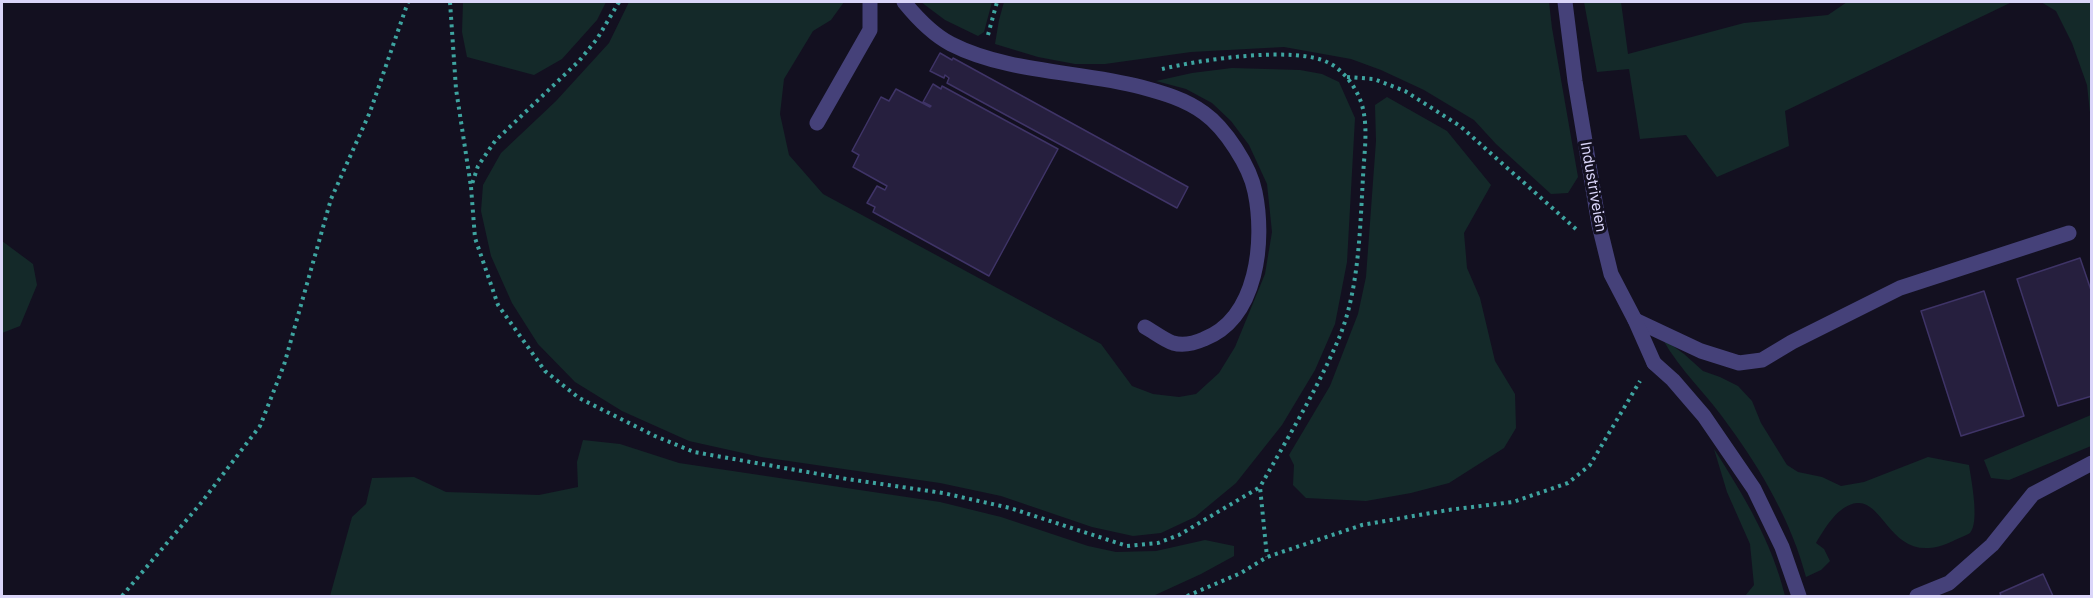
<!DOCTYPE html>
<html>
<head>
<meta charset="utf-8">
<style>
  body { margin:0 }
  #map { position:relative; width:2093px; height:598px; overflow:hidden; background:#131020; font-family:Inter,sans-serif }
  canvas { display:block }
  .frame { position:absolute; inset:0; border:3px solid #dad5f9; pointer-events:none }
</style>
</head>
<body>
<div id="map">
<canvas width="2093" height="598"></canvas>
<div class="frame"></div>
</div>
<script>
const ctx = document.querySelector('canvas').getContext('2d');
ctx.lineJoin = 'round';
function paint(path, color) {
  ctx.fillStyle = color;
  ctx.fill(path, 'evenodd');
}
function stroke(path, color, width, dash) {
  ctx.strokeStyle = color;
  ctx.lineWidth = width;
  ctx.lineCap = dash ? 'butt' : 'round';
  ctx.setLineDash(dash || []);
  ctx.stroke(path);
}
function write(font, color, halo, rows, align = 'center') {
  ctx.font = font + ' Inter,sans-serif';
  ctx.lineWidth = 6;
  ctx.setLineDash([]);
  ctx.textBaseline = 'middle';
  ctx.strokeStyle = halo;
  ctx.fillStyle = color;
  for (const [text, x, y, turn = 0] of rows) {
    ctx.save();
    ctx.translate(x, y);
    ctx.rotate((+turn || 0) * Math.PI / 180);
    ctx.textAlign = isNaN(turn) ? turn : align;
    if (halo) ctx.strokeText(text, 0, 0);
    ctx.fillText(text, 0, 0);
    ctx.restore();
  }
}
paint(new Path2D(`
  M463,2h143l-9,18 -35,39 -28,16 -67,-18 -5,-25z
  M629,2h215l-13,18 -18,11 -29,48 -4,35 9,41 34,39 278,150 31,42 21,8 26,3 17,-3 23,-21 16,-26 30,-73 7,-42 -5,-48 -18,-39 -18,-24 -19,-18 -26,-14 -30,-8 36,-8 40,-5 68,2 22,4 17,8 16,36 -8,144 -12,62 -20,46 -33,55 -46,58 -41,34 -34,16 -28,3 -41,-9 -91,-31 -61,-13 -179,-26 -72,-16 -67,-30 -47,-29 -37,-38 -26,-41 -21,-47 -10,-45 2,-26 18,-32 55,-52 53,-58z
  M921,2h71l-8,30 -6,4 -33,-16z
  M1004,2h545l3,26 26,149 -10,16 -17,1 -55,-50 -22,-24 -50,-30 -43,-20 -30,-11 -67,-12 -93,5 -86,12h-30l-37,-7 -43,-13 4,-24z
  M1584,2h37l7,52 116,-31 84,-8 19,-13h165l-227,109 4,35 -72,31 -31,-42 -46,4 -11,-70 -32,3z
  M2041,2h50v120l-4,-37 -15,-42 -16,-32z
  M1387,97l60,34 44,54 -27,48 3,35 13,30 15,63 20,33 1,34 -12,20 -55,35 -38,10 -45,8 -60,-3 -13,-13 1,-20 -5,-10 41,-69 28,-72 8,-37 10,-136 -1,-36z
  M2,241l31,23 4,21 -17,41 -18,7z
  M1662,338l22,16 19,17 17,6 18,9 14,15 9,22 26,42 11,7 24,5 19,9 23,-4 64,-25 41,8c2,14 11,57 1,68 -4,3 -12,5 -17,8 -61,29 -67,-41 -96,-38 -19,2 -32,25 -41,40l8,6 6,12 -9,9 -15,7c-14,-54 -44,-106 -77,-151 -21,-31 -49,-55 -67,-88z
  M2091,415v31l-82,34 -18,-2 -7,-18z
  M583,440l37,4 59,19 261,39 61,15 87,29 28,6 40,-1 49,-11 29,6v10l-33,18 -48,22h-823l22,-79 14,-13 6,-26 42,-1 32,15 93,3 39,-8 -1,-25z
  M1714,449c30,47 58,93 71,147h-40l9,-11 -4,-41 -23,-52z`), '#142929');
const building = new Path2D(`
  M940,53l12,7 1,-2 235,129 -11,21 -230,-125 2,-5 -4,-3 -1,3 -14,-7z
  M933,84l8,5 1,-3 116,63 -69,127 -116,-64 2,-5 -8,-4 10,-17 8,4 2,-4 -34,-19 6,-12 -7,-4 29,-54 8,4 7,-12 34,18 1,-1 -8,-4z
  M2080,258l12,35v103l-34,10 -41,-127z
  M1984,291l40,125 -63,20 -40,-125z
  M2043,574l10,22h-52l-1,-3z`);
paint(building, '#261f3e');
stroke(building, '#3f3467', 1.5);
stroke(new Path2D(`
  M450,2l6,87 15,98
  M619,2l-22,37 -18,22 -84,80 -17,25 -7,21 4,51 23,67 47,66 34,27 76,38 39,16 153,27 96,14 67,15 117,38 31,-3 21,-8 81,-48 7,70
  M988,35l9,-33
  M1162,69c37,-9 134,-24 167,-6 16,8 30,28 34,46 5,22 1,46 0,68 -3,52 -4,113 -24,161 -22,52 -52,101 -79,149
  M1347,77l27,2 31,12 55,35 116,103
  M122,596l79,-93 59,-77 24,-61 47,-166 39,-87 38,-110
  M1187,596l54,-23 26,-16 95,-32 86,-15 65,-8 55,-19 22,-18 50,-84`), '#3ea4a0', 4, [3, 4.5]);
stroke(new Path2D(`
  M904,2c13,16 28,32 47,42 57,29 129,27 190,43 22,6 44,12 63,26 21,15 46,53 51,79 10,48 3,126 -51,147 -9,4 -21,7 -31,4 -9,-3 -19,-11 -28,-16
  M817,123l53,-93v-28
  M1635,320l66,31 38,12 23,-3 30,-18 108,-54 169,-55
  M1654,363l19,17 31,36 50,73 28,58 17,49
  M1917,596l32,-13 43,-38 41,-51 59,-31`), '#454179', 15);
stroke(new Path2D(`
  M1565,2l10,79 24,144 12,49 24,46 19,43`), '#454179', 15);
write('15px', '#dad5f9', '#131020', [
  ["Industriveien",1593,187,80]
]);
</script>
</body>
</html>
